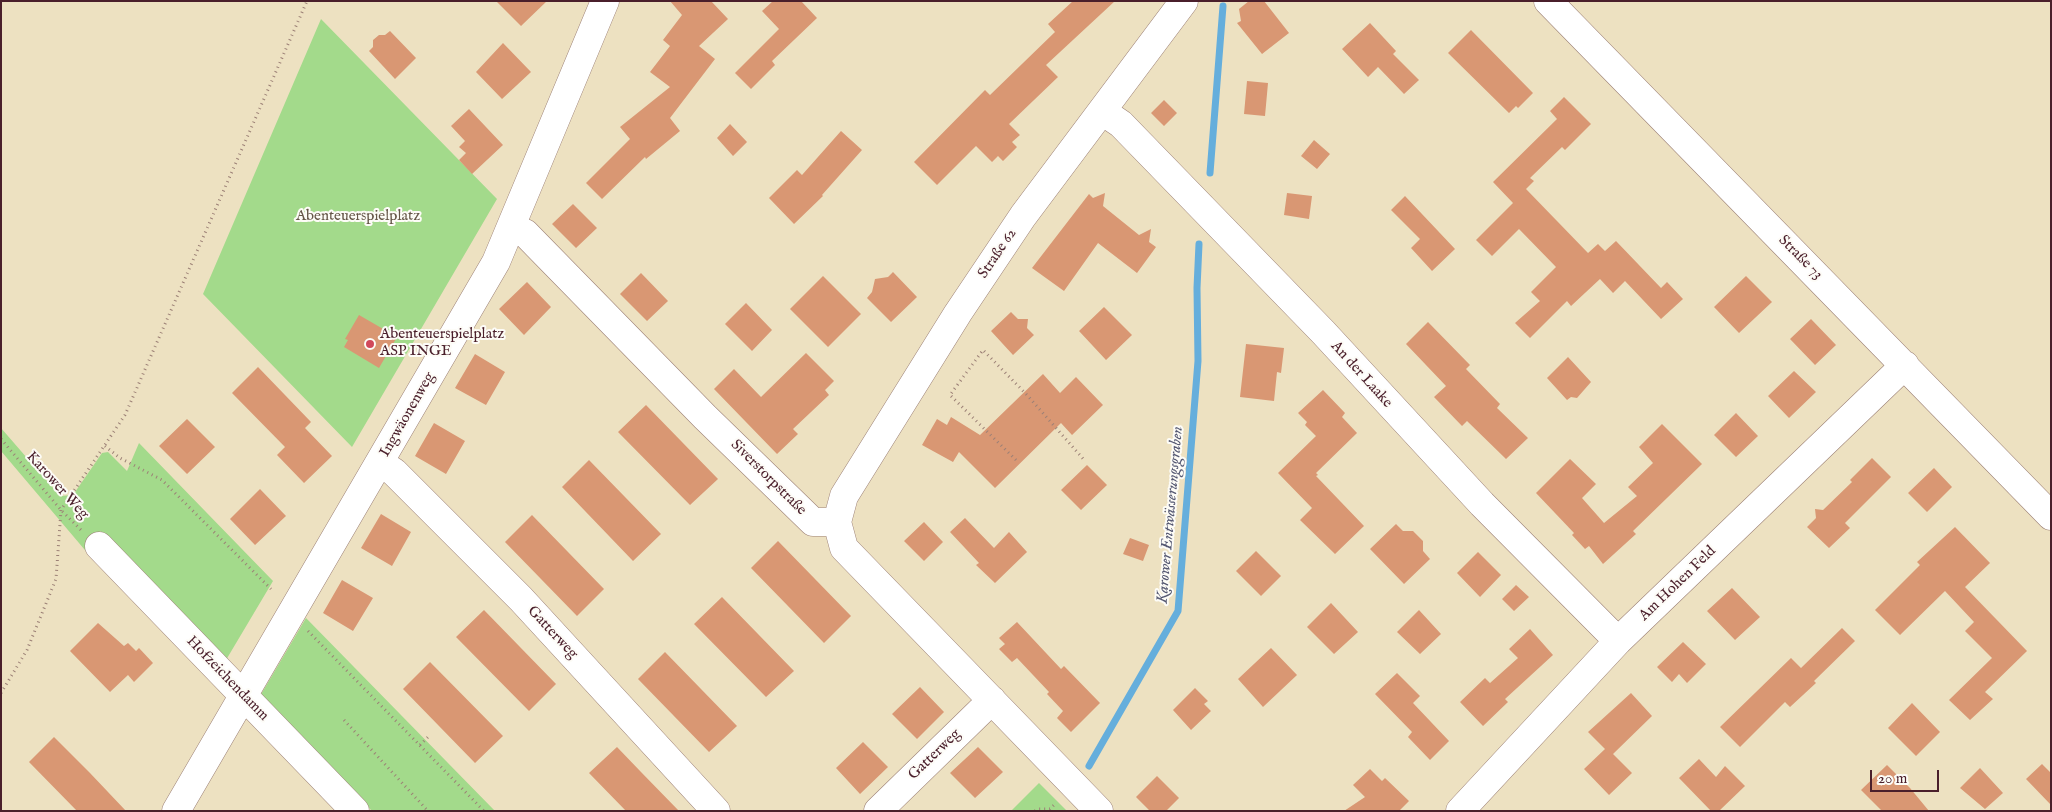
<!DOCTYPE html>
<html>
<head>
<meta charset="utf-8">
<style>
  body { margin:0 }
  #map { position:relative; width:2052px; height:812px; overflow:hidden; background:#ede1c1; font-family:"IM FELL English",serif }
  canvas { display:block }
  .frame { position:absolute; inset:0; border:2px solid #4a1f2b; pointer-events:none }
  .scale { position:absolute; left:1870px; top:770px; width:69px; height:22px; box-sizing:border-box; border:2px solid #4a1f2b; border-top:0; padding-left:6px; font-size:15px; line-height:18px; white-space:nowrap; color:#4a1f2b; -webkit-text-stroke:4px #fdfcf7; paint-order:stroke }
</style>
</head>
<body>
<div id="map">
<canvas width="2052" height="812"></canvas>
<div class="frame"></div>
<div class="scale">20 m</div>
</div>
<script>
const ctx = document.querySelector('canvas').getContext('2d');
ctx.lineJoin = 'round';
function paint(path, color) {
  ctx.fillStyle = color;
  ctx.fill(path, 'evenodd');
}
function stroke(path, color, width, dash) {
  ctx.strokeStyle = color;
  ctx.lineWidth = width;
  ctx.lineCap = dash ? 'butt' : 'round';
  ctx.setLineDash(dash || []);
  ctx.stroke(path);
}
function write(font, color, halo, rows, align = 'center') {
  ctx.font = font + ' "IM FELL English",serif';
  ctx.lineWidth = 4;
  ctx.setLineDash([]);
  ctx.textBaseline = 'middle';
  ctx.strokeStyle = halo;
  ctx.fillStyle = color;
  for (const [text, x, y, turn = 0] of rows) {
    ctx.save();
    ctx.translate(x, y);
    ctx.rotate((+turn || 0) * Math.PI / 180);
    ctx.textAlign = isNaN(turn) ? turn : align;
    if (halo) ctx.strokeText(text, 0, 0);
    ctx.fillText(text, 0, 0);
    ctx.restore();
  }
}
paint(new Path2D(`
  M321,19l176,180 -145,248 -149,-153z
  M1,428l59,68 13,-1 29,-42 6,-1 19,19 12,-28 134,138 -47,79 -126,-129 -10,25 -89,-105z
  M306,618l189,193h-123l-112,-115z
  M1039,783l28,28h-56z`), '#a3da8b');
stroke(new Path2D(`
  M1210,173l13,-167
  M1089,766l89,-155 20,-250 -1,-73 2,-44`), '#65aedc', 7);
paint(new Path2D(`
  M496,1h51l-26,25z
  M670,1h41l17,18 -29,27 16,13 -45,59 10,13 -34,28 -1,-2 -43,42 -16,-16 44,-44 -10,-12 50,-40 -20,-15 20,-26 -7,-6 19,-25z
  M773,1h28l16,17 -45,43 3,4 -24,24 -16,-16 44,-44 -17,-18z
  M1073,1h42l-69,64 12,12 -49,47 11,11 -8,7 5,5 -14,14 -5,-5 -6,6 -16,-16 -39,39 -23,-23 71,-72 5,5 65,-63 -7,-8z
  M1249,1h15l25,32 -27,21 -25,-31 4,-2 -2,-12z
  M1370,23l26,28 -3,3 26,26 -15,14 -26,-27 -10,10 -26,-28z
  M1471,30l62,63 -15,15 -2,-2 -7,7 -61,-60z
  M390,31l26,27 -21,21 -26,-28 4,-4v-7l6,-5h6z
  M503,43l28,29 -29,27 -26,-27z
  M1247,81l21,2 -3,33 -21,-2z
  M1564,97l27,27 -26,26 -3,-3 -32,31 4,3 -8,8 62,64 10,-9 7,7 11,-10 45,47 6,-6 16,17 -22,20 -36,-38 -12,12 -13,-14 -29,27 -4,-5 -37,37 -15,-15 25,-22 -9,-9 25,-25 -37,-38 -27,27 -16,-16 37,-37 -20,-21 64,-63 -7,-8z
  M1164,100l13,13 -13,13 -13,-13z
  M469,109l34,36 -31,29 -13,-14 7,-7 -7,-6 6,-6 -14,-15z
  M730,124l17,18 -14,14 -16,-18z
  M841,131l21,19 -40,45 1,1 -29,28 -25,-26 28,-28 5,5z
  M1314,140l16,14 -13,15 -16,-13z
  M1105,193l-2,13 36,29 12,-6 -2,13 7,5 -19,26 -39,-30 -34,48 -32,-23 57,-74 4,4z
  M1287,193l25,3 -3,23 -25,-4z
  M1405,196l50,53 -23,22 -21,-23 9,-9 -29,-29z
  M573,204l24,24 -21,20 -24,-24z
  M893,272l24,25 -26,25 -24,-24 5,-6 3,-13 13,-2z
  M641,273l27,28 -21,20 -27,-27z
  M823,276l38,38 -33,33 -38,-38z
  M1746,276l26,26 -33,31 -25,-26z
  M527,282l24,25 -27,28 -25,-26z
  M746,303l26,27 -20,21 -27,-27z
  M1104,307l28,28 -26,25 -27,-29z
  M1011,312l7,7h10l-1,9 7,7 -21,20 -22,-24z
  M359,315l38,22 -18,31 -35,-21 4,-7 -3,-1z
  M1811,319l25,26 -21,20 -25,-26z
  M1428,322l42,43 -4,4 34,35 -3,4 31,30 -22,21 -39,-38 -5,5 -28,-29 12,-11 -40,-42z
  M1246,344l38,4 -3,25 -4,-1 -3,29 -34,-4z
  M806,353l28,28 -9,9 4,5 -36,34 5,5 -21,20 -63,-65 20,-20 27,28z
  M475,354l30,18 -19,33 -31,-17z
  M1568,357l23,25 -14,16 -6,-1 -4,3 -20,-22z
  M258,367l53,55 -6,6 27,28 -28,27 -27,-28 8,-8 -53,-54z
  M1794,371l22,21 -27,26 -21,-22z
  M1043,374l17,19 16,-16 27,28 -31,30 -11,-12 -66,65 -36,-36 -6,10 -31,-17 15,-26 10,6 4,-8 29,18z
  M1323,390l22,23 -3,4 15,16 -41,40 2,2 -2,1 48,50 -29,28 -35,-34 12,-12 -34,-35 38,-37 -11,-11 2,-3 -9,-9z
  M646,405l72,74 -28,26 -72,-73z
  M1736,413l22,23 -22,21 -22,-22z
  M187,419l28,28 -28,27 -28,-28z
  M434,423l31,18 -19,33 -31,-18z
  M1662,424l40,40 -69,67 3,3 -33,30 -14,-18 -4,3 -13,-14 2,-2 -38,-40 34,-34 26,25 -14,14 22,25 33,-27 -9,-9 25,-24 -14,-16z
  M1872,458l19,19 -46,46 5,5 -21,20 -22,-21 9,-9 -1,-9 8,1 29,-28 -2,-2z
  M589,460l72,74 -28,27 -71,-74z
  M1087,465l20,20 -26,25 -20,-20z
  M1934,468l18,19 -25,25 -19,-19z
  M260,489l26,27 -31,29 -25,-26z
  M381,514l30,18 -19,34 -31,-18z
  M532,515l72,74 -27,27 -72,-74z
  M965,518l29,30 15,-16 18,20 -32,31 -19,-18 3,-2 -29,-31z
  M924,522l19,20 -19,19 -20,-20z
  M1396,524l7,7h10l10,10v10l7,8 -26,25 -34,-35z
  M1955,527l35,36 -25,24 62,64 -42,41 8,7 -23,21 -21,-20 43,-42 -27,-27 9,-9 -29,-31 -45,44 -25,-25 45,-45 -3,-3z
  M1130,538l19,7 -6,16 -20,-7z
  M778,541l73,75 -27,27 -73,-75z
  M1256,551l25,25 -20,20 -25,-25z
  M1478,552l23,23 -21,22 -23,-24z
  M342,580l31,18 -20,33 -30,-18z
  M1516,585l13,12 -15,14 -12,-12z
  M1732,588l28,29 -25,23 -28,-29z
  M722,597l72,74 -28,26 -72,-73z
  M1331,603l27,29 -24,22 -27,-27z
  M484,610l72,74 -27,27 -73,-74z
  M1419,610l22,24 -21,20 -23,-22z
  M1017,622l44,47 3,-3 36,37 -29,29 -14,-14 6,-7 -16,-17 2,-2 -32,-34 -5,4 -13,-13 6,-5 -6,-6z
  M98,623l26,23 4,-3 8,8 3,-3 14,15 -19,19 -6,-7 -18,17 -40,-41z
  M1842,628l13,13 -41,40 2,2 -26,24 -5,-5 -45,45 -20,-20 71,-69 10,10z
  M1530,629l23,26 -48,44 3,3 -25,24 -23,-24 25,-24 5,5 28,-25 -9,-9z
  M1683,642l23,22 -19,19 -8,-9 -7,8 -15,-15z
  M1271,648l26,27 -34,32 -25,-28z
  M665,652l72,74 -28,26 -71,-73z
  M430,662l73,74 -28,27 -72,-74z
  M1397,673l23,23 -7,7 36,38 -19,19 -22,-23 4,-5 -37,-38z
  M920,687l24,25 -27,27 -25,-25z
  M1195,688l13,13 -4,3 7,7 -20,19 -18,-20z
  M1631,693l21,23 -39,38 19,19 -23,22 -25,-26 21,-20 -17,-17z
  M1912,703l28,29 -24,24 -28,-28z
  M54,737l36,36 36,38h-49l-48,-49z
  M863,742l25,25 -28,27 -24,-26z
  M617,747l24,25 38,39h-53l-37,-38z
  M978,747l25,25 -28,26 -25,-25z
  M1699,759l17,18 9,-11 20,20 -26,25h-8l-32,-33z
  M2042,764l9,9v32l-25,-26z
  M1887,765l23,23 19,23h-47l-21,-21z
  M1980,768l23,25 -18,16 -25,-21z
  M1370,769l12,12 3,-3 24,23 -10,10h-55l21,-14 -12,-12z
  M1157,776l22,22 -13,13h-16l-14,-14z`), '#d99773');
const minor = new Path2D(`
  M1548,1l503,515
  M1102,111l19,13 202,208 159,172 136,137
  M511,227l14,6 180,184 108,105h24
  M380,463l14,9 127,127 195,212
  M99,546l256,265
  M176,811l320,-549 109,-261
  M878,811l114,-111
  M1099,811l-255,-263 -7,-26 7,-26 114,-183 65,-97 161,-215
  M1460,811l158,-170 287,-276`);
stroke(minor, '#9c8076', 29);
stroke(new Path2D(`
  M1,439l60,71 20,20
  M105,446l15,12 42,22 109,109
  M1016,460l-66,-65 33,-45 45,46 57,65
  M308,631l176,180
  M1,693l26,-43 29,-71 5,-69 64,-95 182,-414
  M344,720l84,91
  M420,745l10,-10
  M1035,811l2,-2h13l6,-6`), '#9c8076', 3, [1, 4]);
stroke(minor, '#fff', 28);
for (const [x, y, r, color] of [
  [370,344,5,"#d1495b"]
]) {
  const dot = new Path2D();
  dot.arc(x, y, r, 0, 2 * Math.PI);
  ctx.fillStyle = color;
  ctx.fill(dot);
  stroke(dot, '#fdfcf7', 2);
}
write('15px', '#655748', '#fdfcf7', [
  ["Abenteuerspielplatz",358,217]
]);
write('15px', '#4a1f2b', '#fdfcf7', [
  ["Straße 62",998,254,-56],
  ["Straße 73",1800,258,45],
  ["An der Laake",1361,375,48],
  ["Ingwäonenweg",408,415,-60],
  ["Siverstorpstraße",768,478,45],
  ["Karower Weg",57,486,48],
  ["Am Hohen Feld",1678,584,-44],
  ["Gatterweg",552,633,47],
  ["Hofzeichendamm",227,679,46],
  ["Gatterweg",935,755,-44]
]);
write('15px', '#4a1f2b', '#fdfcf7', [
  ["Abenteuerspielplatz",380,335],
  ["ASP INGE",380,352]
], 'left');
write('italic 16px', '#555872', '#fdfcf7', [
  ["Karower Entwässerungsgraben",1171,515,-85]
]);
</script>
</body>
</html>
